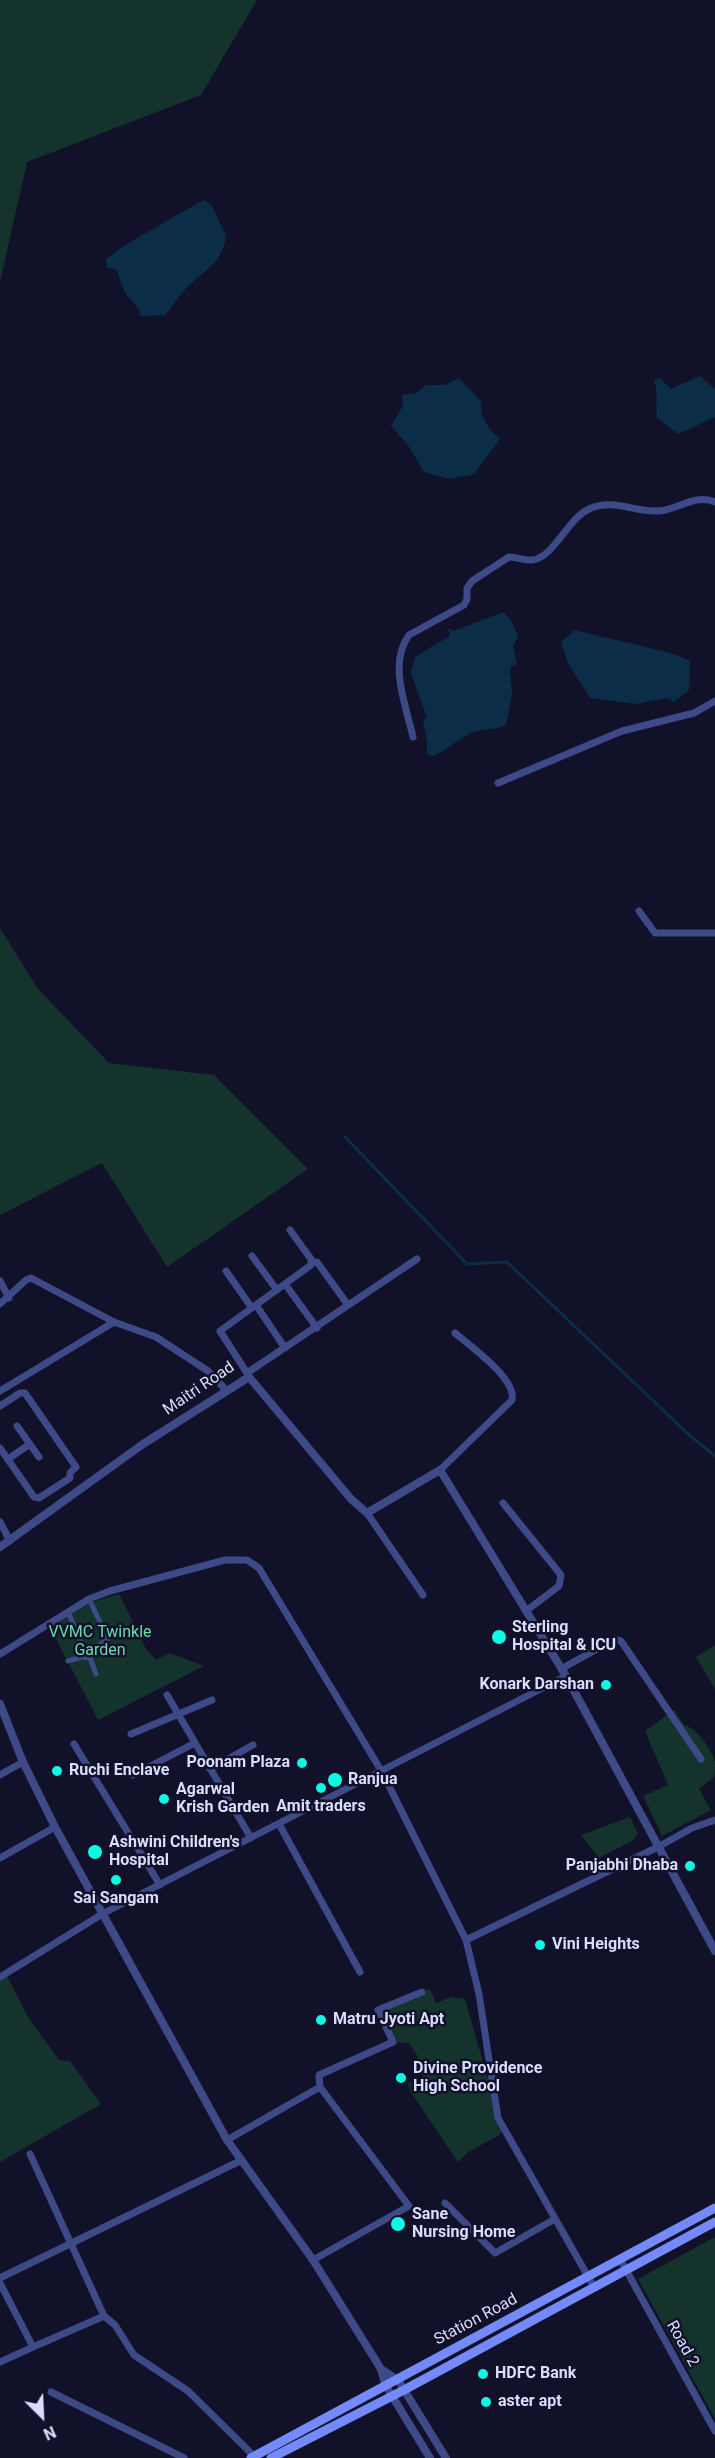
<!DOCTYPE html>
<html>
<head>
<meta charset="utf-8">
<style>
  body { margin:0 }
  #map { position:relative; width:715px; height:2458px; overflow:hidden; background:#111229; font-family:Roboto,sans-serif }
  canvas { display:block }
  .north { position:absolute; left:12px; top:2386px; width:60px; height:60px; -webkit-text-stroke:4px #111229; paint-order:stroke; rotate:156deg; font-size:16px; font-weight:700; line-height:24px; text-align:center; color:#dbddfe }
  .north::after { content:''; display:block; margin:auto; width:21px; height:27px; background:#dbddfe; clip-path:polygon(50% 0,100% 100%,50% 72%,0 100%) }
</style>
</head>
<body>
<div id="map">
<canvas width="715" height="2458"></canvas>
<div class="north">N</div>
</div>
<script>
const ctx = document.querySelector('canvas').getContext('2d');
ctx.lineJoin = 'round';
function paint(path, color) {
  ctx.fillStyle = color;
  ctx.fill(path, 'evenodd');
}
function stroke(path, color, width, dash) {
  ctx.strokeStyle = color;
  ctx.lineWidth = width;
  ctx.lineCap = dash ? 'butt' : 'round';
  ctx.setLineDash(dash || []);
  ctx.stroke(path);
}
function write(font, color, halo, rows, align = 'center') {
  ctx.font = font + ' Roboto,sans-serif';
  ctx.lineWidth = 5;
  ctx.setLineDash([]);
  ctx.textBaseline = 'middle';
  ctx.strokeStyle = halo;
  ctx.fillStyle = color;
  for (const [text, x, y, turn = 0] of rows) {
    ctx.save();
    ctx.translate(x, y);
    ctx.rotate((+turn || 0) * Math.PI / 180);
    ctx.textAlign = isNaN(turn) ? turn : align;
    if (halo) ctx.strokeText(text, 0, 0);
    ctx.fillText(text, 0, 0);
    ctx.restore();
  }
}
paint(new Path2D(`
  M0,0h257l-56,95 -174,67 -27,120z
  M0,928l38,61 71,74 105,12 94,94 -141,98 -65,-104 -102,52z
  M119,1594l27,55 10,11 14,-7 34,13 -106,54 -48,-93 40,-24z
  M715,1645v44l-19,-32z
  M674,1710l10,15c12,2 28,25 31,37 0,4 0,11 -1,15l-15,12 12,21 -49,26 -19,-40 25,-11 -23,-54z
  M630,1817l8,17 -6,7 -33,17 -18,-23z
  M7,1976l21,41 31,43 11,1 31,43 -101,58v-182z
  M430,1989l6,14 15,-6 14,2 37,129 -2,7 -32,17 -10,10 -46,-68 -4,-11 14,-6 -5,-22 -8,-12 -16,-1 -15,-32z
  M715,2237v182l-77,-140z`), '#14332c');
paint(new Path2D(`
  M203,200l8,4 15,32c-5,32 -25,34 -43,56 -7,8 -11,15 -18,23l-25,1 -1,-7 -14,-16 -9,-24 -9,-1 -1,-9 16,-12z
  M700,376l15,13v28l-37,17 -21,-16c-2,-14 2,-24 -3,-38l6,-2 11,11z
  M459,378l22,23 1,14 8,15 10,9 -26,35 -24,5 -26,-7 -16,-27 -17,-19 12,-20 -1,-11 14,-2 10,-8h19z
  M503,612l9,9 6,16 -5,9 4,17 -7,5 2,26 -6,31c-13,6 -22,3 -32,7 -15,5 -26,18 -41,24l-6,-2v-13l-4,-20 4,-4 -16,-44 4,-16 35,-21 -2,-8 6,3z
  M575,630l99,24 16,7 -1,29 -15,12 -7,-4 -31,6 -46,-6 -22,-35 -7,-21z`), '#0c2d47');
stroke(new Path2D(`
  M344,1136l123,128 40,-2 179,170 29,24`), '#0c2d47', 3);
stroke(new Path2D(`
  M89,1599l19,40 -17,11
  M68,1612l15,35
  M90,1658l-8,-1 1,-10 8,3 -1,8 6,16
  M68,1661l14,-4`), '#3e4987', 5);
stroke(new Path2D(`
  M413,737c-7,-32 -25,-73 -4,-102l55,-30 3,-6v-11l5,-7 37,-24c8,0 16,4 23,3 22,-2 35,-41 57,-51 23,-11 45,3 68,2 20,0 37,-18 58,-9
  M498,783l124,-52 72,-18 21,-12
  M639,911l16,22h60
  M252,1256l25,34
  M312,1262h5l31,43
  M226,1271l26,37
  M0,1281l9,17
  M285,1284l32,44
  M0,1304l26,-24 5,-2 83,44 42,15 52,34 19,20
  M256,1305l29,43
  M247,1373l-27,-42 91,-66v-6l-21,-29
  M249,1377l-2,-4 170,-114
  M0,1391l114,-69
  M0,1406l20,-13h5l51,74 -6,6v5l-31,20 -5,-1 -34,-49
  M17,1426l22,31
  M8,1459l22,-15
  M440,1470l72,-70c5,-21 -42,-54 -57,-67
  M503,1503l58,72 -2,11 -33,25
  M367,1513l56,82
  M0,1522l10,19
  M0,1654l89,-55 21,-8 115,-31h22l12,8 123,204 84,168
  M561,1669l54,-30 6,2 80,118
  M167,1695l84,143
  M131,1734l81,-34
  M74,1744l86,141
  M210,1769l43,-24
  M0,1775l23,-13
  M133,1775l62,-32
  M279,1824l81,148
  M0,1858l55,-31
  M0,1977l104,-64 462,-237
  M227,2140l93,-53 -1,-12 74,-33 -15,-32 44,-18
  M30,2154l74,162 -71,31
  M445,2203l50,50 60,-34
  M620,2259l95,172
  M313,2260l96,-54 -89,-119
  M0,2278l242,-118
  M0,2283l33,64 -33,15
  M594,2287l-96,-169 -19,-124 -13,-54 192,-93 34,-19 23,-8
  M104,2316l11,9 19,30 54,36 68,67
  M51,2392l133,66`), '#3e4987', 7);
stroke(new Path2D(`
  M0,1547l143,-103 106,-67 102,122 16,14 73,-43 126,206 149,275
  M0,1704l23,58 32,65 172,313 86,120 68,109 5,17 44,72
  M381,2369l17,11 48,78`), '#3e4987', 8);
stroke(new Path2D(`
  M251,2458l464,-250
  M271,2458l133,-68 311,-168`), '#748afb', 9);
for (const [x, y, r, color] of [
  [499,1637,8,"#0cf9e4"],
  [606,1685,6,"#0cf9e4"],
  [302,1763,6,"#0cf9e4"],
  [57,1771,6,"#0cf9e4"],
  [335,1780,8,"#0cf9e4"],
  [321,1788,6,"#0cf9e4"],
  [164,1799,6,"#0cf9e4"],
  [95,1852,8,"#0cf9e4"],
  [690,1866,6,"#0cf9e4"],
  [116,1880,6,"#0cf9e4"],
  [540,1945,6,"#0cf9e4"],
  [321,2020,6,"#0cf9e4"],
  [401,2078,6,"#0cf9e4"],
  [398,2224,8,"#0cf9e4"],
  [483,2374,6,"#0cf9e4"],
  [486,2402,6,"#0cf9e4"]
]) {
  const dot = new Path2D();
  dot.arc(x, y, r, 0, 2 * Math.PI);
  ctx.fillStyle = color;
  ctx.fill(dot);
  stroke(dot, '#111229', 2);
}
write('16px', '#dbddfe', '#111229', [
  ["Maitri Road",199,1389,-34],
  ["Station Road",476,2320,-28],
  ["Road 2",682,2344,61]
]);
write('bold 16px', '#dbddfe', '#111229', [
  ["Sterling",512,1628],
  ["Hospital & ICU",512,1646],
  ["Konark Darshan",594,1685,"right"],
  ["Poonam Plaza",290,1763,"right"],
  ["Ruchi Enclave",69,1771],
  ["Ranjua",348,1780],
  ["Agarwal",176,1790],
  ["Krish Garden",176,1808],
  ["Amit traders",321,1807,"center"],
  ["Ashwini Children's",109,1843],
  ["Hospital",109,1861],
  ["Panjabhi Dhaba",678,1866,"right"],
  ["Sai Sangam",116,1899,"center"],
  ["Vini Heights",552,1945],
  ["Matru Jyoti Apt",333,2020],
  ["Divine Providence",413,2069],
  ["High School",413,2087],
  ["Sane",412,2215],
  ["Nursing Home",412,2233],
  ["HDFC Bank",495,2374],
  ["aster apt",498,2402]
], 'left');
write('16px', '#67deaa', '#111229', [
  ["VVMC Twinkle",100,1633],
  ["Garden",100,1651]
]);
</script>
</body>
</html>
